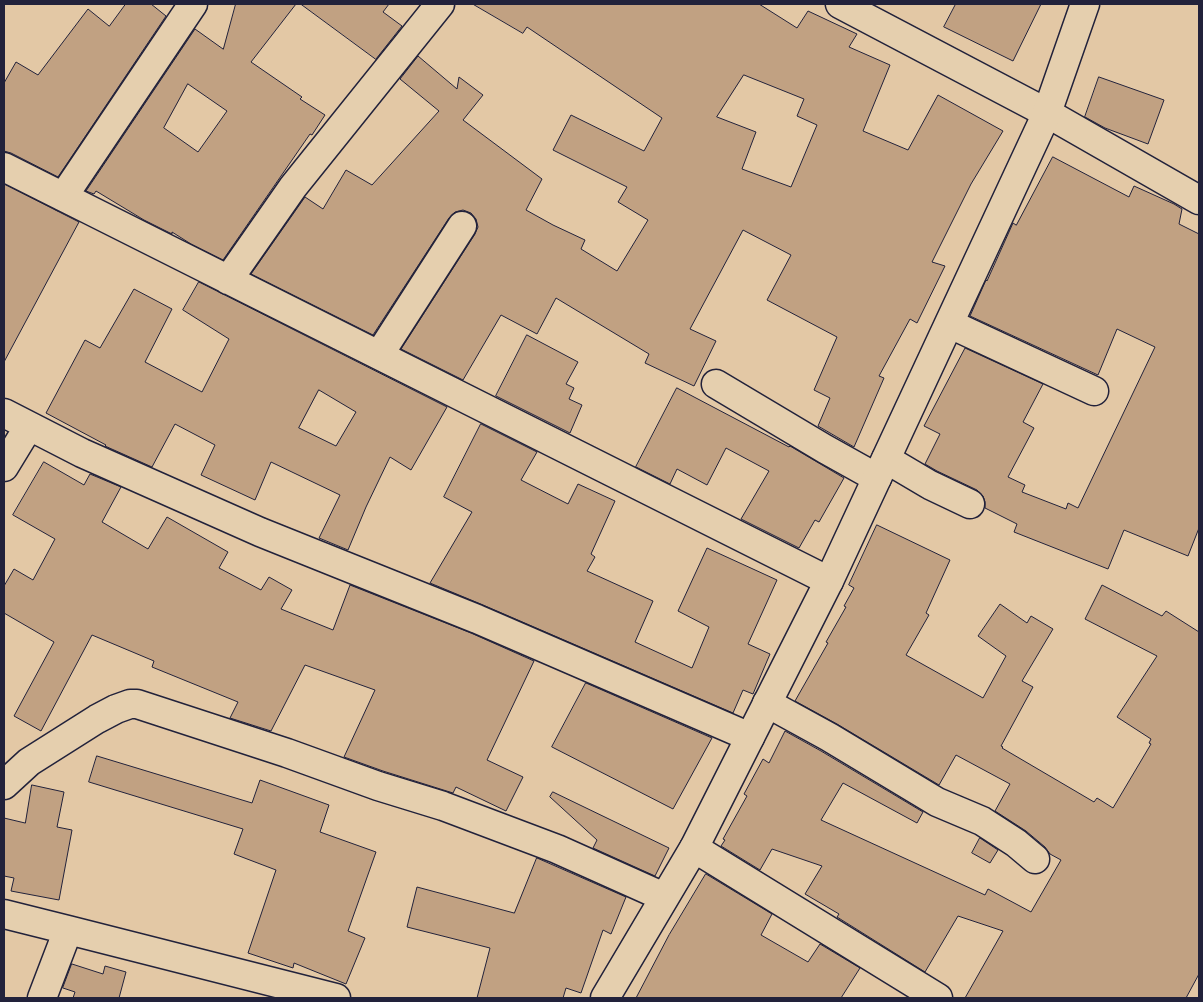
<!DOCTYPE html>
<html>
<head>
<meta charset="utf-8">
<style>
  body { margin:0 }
  #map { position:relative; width:1203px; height:1002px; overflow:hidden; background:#e3c8a5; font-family:Sriracha,sans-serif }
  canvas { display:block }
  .frame { position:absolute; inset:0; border:5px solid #22223b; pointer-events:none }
</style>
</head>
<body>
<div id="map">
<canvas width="1203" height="1002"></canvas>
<div class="frame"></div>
</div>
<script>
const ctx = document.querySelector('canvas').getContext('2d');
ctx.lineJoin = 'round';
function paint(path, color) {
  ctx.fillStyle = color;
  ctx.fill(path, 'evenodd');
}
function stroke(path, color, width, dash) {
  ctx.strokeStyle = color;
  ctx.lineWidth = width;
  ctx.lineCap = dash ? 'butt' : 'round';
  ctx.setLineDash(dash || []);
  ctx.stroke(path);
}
const building = new Path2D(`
  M126,4h25l15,12 -108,161 -47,-24 -7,-2v-68l12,-21 22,13 50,-66 21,17z
  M236,4h60l-45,58 51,35 -2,2 25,16 -13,20 -2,-1 -87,126 -32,-16 -19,-12v2l-28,-14 -48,-29 -2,3 -8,-3 109,-162 28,20zM188,84l39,27 -29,41 -34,-24z
  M301,4h88l-6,8 19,14 -26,33z
  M473,4h286l38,24 11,-17 49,23 -8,13 41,18 -27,66 45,19 30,-55 65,36 -32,53 -39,78 13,4 -28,57 -7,-4 -31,57 5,2 -30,69 -36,-21 12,-28 -16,-8 23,-53 -70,-37 24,-45 -48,-25 -53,99 26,12 -22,45 -49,-23 4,-9 -93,-56 -19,36 -36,-19 -38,65 -62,-31 74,-115 3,-7 -2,-8 -5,-6 -8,-3 -8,2 -6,6 -76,117 -122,-61 54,-77 18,12 23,-39 26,15 67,-74 -39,-32 18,-23 39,33 2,-12 24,18 -20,25 79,59 -16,31 27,15 32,15 -4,9 36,22 31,-51 -30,-18 9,-15 -74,-37 18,-35 73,36 18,-33 -135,-91 -4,6zM744,75l60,24 -7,17 20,9 -26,62 -49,-18 14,-37 -39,-15z
  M956,4h85l-28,57 -69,-34z
  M1099,77l65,23 -16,44 -43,-16 -20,-11z
  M1053,157l76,40 5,-11 40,18 8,5 -3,15 20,10v294l-11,28 -64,-26 -16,39 -94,-37 3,-8 -32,-16v-6l-2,-6 -6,-6 -40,-19 -12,-7 15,-30 -16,-8 41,-78 78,36 -20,38 11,6 -26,49 17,8 -3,7 44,17 2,-6 10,5 77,-161 -38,-18 -19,46 -128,-59 16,-36 1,1 26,-58 3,2z
  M4,184l75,38 -75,140z
  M199,282l248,125 -36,63 -21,-13 -24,50 -18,43 -29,-12 21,-43 -69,-33 -16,38 -54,-25 14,-30 -40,-21 -23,43 -47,-21 1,-1 -60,-32 39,-73 15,8 34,-59 38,20 -27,53 57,30 27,-53 -46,-29zM319,390l37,22 -20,34 -37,-18z
  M527,335l51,27 -12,22 8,4 -5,11 13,6 -12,28 -74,-37z
  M677,388l112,59 1,-1 54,32 -25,44 -4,-2 -16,28 -58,-29 28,-48 -43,-23 -19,37 -30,-16 -7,15 -34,-17z
  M481,424l56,28 -16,28 47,24 10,-20 37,17 -24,53 4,3 -8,14 66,30 -18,41 57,26 17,-41 -31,-16 29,-63 70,32 -29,64 22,10 -17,40 -10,-4 -10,23 -250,-108 -53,-22 42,-71 -28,-15z
  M44,462l40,23 6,-11 31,13 -19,35 46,27 19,-32 61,35 -9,16 42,22 8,-13 23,13 -11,19 52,21 17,-45 121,48 63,28 -47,99 36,17 -17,34 -50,-24 -3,6 -70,-22 -39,-14 31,-67 -70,-25 -34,66 -41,-13 8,-16 -86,-35 2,-6 -62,-26 -51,96 -27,-15 40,-74 -50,-29v-27l10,-17 19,11 22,-41 -42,-24z
  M877,525l73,35 -24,53 3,2 -23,40 77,43 23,-42 -28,-20 22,-32 27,19 4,-7 22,13 -31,52 11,6 -32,59 2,1 -1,1 92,54 3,-4 16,10 38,-64 -2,-1 2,-4 -34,-22 40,-61 -72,-37 17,-34 60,31 4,-5 33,21v342l-13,24h-221l38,-67 -45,-15 -33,56 -88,-55 2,-3 -34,-20 17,-28 -50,-17 -12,21 -39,-24 4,-6 -2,-1 24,-43 -3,-2 19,-35 6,4 16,-32 36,20 102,61 -6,11 -74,-40 -22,37 164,75 3,-6 43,23 30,-52 -11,-6 -5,-7 -19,-16 -31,-20 15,-27 -54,-29 -17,30 -102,-61 -42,-23 33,-58 -2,-1 20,-35 -2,-1 10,-18 -5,-3z
  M586,683l126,55 -39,71 -121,-62z
  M97,756l155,47 8,-23 69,25 -9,27 56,20 -28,79 17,7 -19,46 -52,-21 -1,5 -45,-15 28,-83 -42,-16 9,-25 -154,-47z
  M32,785l32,7 -7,35 15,3 -13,70 -48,-9 3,-13 -10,-2v-58l21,5z
  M553,792l116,56 -14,28 -62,-28 4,-8 -47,-43z
  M980,838l18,12 -8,13 -18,-10z
  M537,858l89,39 -15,37 -8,-4 -22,63 -15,-5 -3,10h-86l13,-50 -83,-21 10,-40 97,26z
  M706,874l66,40 -11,21 47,27 12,-18 40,24 -19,30h-205l33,-63z
  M72,964l31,10 2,-8 21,6 -7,26h-46l2,-6 -12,-4z`);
paint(building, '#c1a182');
stroke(building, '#22223b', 1);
const street = new Path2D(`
  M840,4l207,109 152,87
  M4,167l825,414
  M63,197l130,-193
  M228,280l65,-93 147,-183
  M950,324l144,67
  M379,355l83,-129
  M716,384l109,65 52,29
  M4,413l78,40 178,79 217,87 273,118
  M886,459l44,26 40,19
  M4,467l25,-41
  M767,703l62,34 108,65 45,19 34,22 19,16
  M4,785l25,-23 68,-43 19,-10 14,-5h7l150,49 91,33 65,20 114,43 107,48
  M694,848l244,150
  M4,914l64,16
  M42,998l26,-68 268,68`);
const secondary = new Path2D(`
  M605,998l89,-150 135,-267 218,-468 38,-109`);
stroke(street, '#22223b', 31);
stroke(secondary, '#22223b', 31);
stroke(street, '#e5cfae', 28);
stroke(secondary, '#e5cfae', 28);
</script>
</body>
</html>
